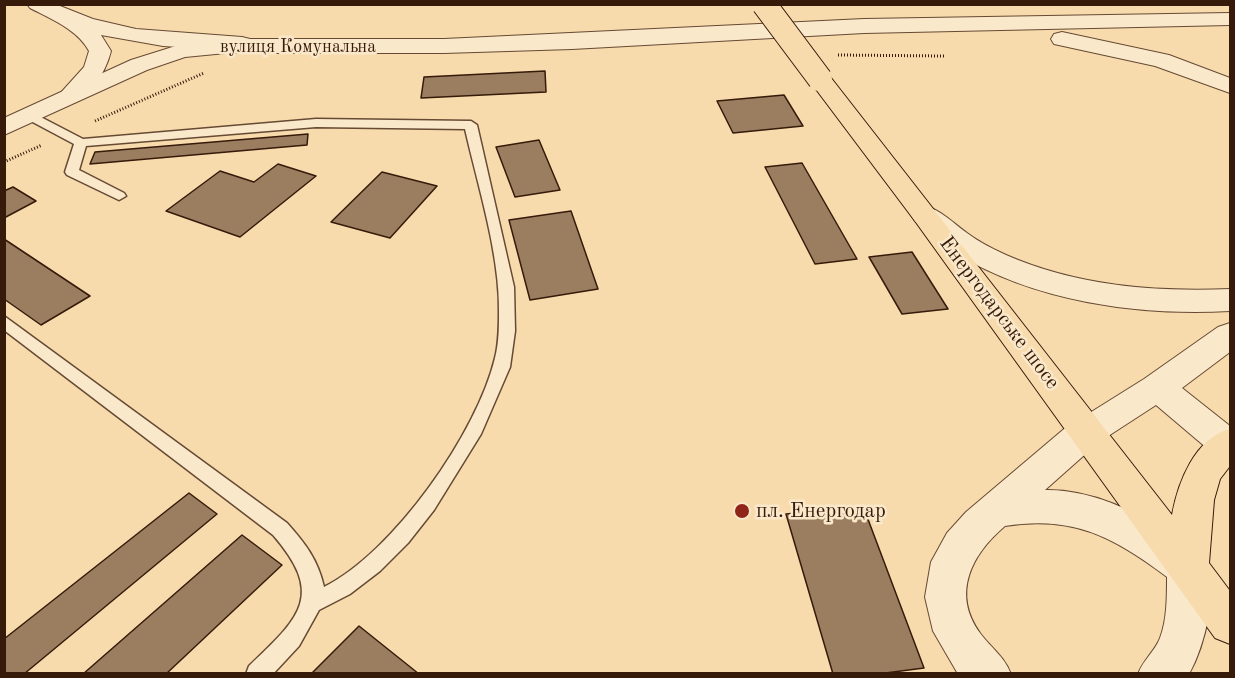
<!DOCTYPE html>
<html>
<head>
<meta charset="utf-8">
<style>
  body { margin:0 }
  #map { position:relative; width:1235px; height:678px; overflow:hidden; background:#f7dbad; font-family:"Old Standard TT",serif }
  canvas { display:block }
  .frame { position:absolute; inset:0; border:6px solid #361a0a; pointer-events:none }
</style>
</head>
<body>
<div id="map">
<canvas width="1235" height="678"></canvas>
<div class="frame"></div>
</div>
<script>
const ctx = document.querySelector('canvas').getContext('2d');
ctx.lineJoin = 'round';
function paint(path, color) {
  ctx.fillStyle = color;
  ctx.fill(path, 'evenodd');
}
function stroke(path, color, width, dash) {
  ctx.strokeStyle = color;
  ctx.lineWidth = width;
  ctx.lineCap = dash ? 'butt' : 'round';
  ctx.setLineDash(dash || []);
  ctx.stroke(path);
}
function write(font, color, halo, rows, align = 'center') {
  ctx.font = font + ' "Old Standard TT",serif';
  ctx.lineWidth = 5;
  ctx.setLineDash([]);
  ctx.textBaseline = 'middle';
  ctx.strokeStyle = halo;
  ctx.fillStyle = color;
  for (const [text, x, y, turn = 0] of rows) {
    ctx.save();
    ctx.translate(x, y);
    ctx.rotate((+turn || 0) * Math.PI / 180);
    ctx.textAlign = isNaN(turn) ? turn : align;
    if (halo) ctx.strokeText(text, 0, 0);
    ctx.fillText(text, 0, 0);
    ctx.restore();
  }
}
const building = new Path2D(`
  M545,71l1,21 -125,6 3,-21z
  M784,95l19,31 -70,7 -16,-32z
  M308,134l-1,11 -217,19 5,-12z
  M539,140l21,50 -45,7 -19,-50z
  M802,163l55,96 -42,5 -50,-97z
  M278,164l38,12 -76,61 -74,-26 54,-40 34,11z
  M382,172l55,14 -47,52 -59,-16z
  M13,187l23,14 -32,17v-27z
  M571,211l27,78 -68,11 -21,-80z
  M4,239l86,57 -49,29 -37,-26z
  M912,252l36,57 -46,5 -33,-57z
  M189,493l28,21 -193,160h-20v-35z
  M863,506l61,162 -46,6h-45l-47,-160z
  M242,535l40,30 -116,109h-83z
  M359,626l60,48h-108z`);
paint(building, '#9a7e5f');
stroke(building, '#361a0a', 1.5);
const service = new Path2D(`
  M31,112l52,27 233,-20 155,2 6,4 37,162 1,44 -5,36 -29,67 -47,76 -26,33 -28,28 -30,23 -31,16 -20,36 -26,28h-27l3,-8c50,-48 77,-70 24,-131l-269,-205v-14l283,207c18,20 31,37 37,64 70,-35 153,-154 171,-229 4,-15 4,-31 4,-46 1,-57 -21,-126 -34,-183l-149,-2 -230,19 -7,24 45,23 2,3 -7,4 -52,-25 -2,-3 9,-28 -47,-25 -2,-3z`);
const minor = new Path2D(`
  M27,4h28l38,15 43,10 106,8 8,2 3,5 -3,5 -8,2 -79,-5 -62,-11 10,16c-5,21 -26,59 -52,52l-3,-5 28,-31 5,-16c-12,-22 -38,-32 -59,-43z`);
const tertiary = new Path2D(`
  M1230,13v12l-366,8 -292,16 -128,4h-218l-41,4 -38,13 -143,65v-17l127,-58 51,-16 44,-5h218l420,-20z
  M1062,32l107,23 61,23v15l-75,-27 -101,-22 -3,-5 3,-5z
  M925,206c16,4 28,17 42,27 12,9 26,16 39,22 71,31 148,37 224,34v22c-92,5 -195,-9 -275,-58 -15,-9 -27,-21 -40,-32l-4,-6 4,-6z
  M1230,323v29l-48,36 48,38v33l-15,-4 -59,-50 -57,37 -54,48c50,-1 101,26 140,54 6,4 15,8 19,14 17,27 0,90 -15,116h-51c5,-14 17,-23 22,-36 7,-18 7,-41 7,-61 -53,-40 -94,-62 -162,-51 -33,28 -54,67 -25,107 11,15 24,23 31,41h-53l-25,-43 -8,-34 6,-35 16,-29 19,-21 98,-83 80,-50 74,-52z`);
const primary = new Path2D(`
  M820,72l8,2 344,441c6,-33 23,-77 58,-86v37l-10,13 -6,21 -5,63 21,28v53l-15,-6 -300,-417 -103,-137 -4,-5 4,-5z`);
stroke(service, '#664a33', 3);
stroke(minor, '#664a33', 2);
stroke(tertiary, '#664a33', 2);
stroke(primary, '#361a0a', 2);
stroke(new Path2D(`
  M838,55l106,1
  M95,121l109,-48
  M4,162l38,-17`), '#361a0a', 3, [1, 2]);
paint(service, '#fae8ca');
paint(minor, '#fae8ca');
paint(tertiary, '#fae8ca');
paint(primary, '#f7dbad');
const primaryBridge = new Path2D(`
  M764,4l56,75`);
stroke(primaryBridge, '#361a0a', 26, []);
stroke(primaryBridge, '#f7dbad', 24);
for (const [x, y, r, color] of [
  [742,511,8,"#8f2418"]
]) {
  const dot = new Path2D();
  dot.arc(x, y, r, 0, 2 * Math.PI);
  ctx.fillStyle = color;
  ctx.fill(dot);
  stroke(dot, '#fae8ca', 2);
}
write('18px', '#361a0a', '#fae8ca', [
  ["вулиця Комунальна",298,47]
]);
write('21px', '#361a0a', '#fae8ca', [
  ["Енергодарське шосе",999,313,53]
]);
write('21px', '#361a0a', '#fae8ca', [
  ["пл. Енергодар",756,511]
], 'left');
</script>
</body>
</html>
